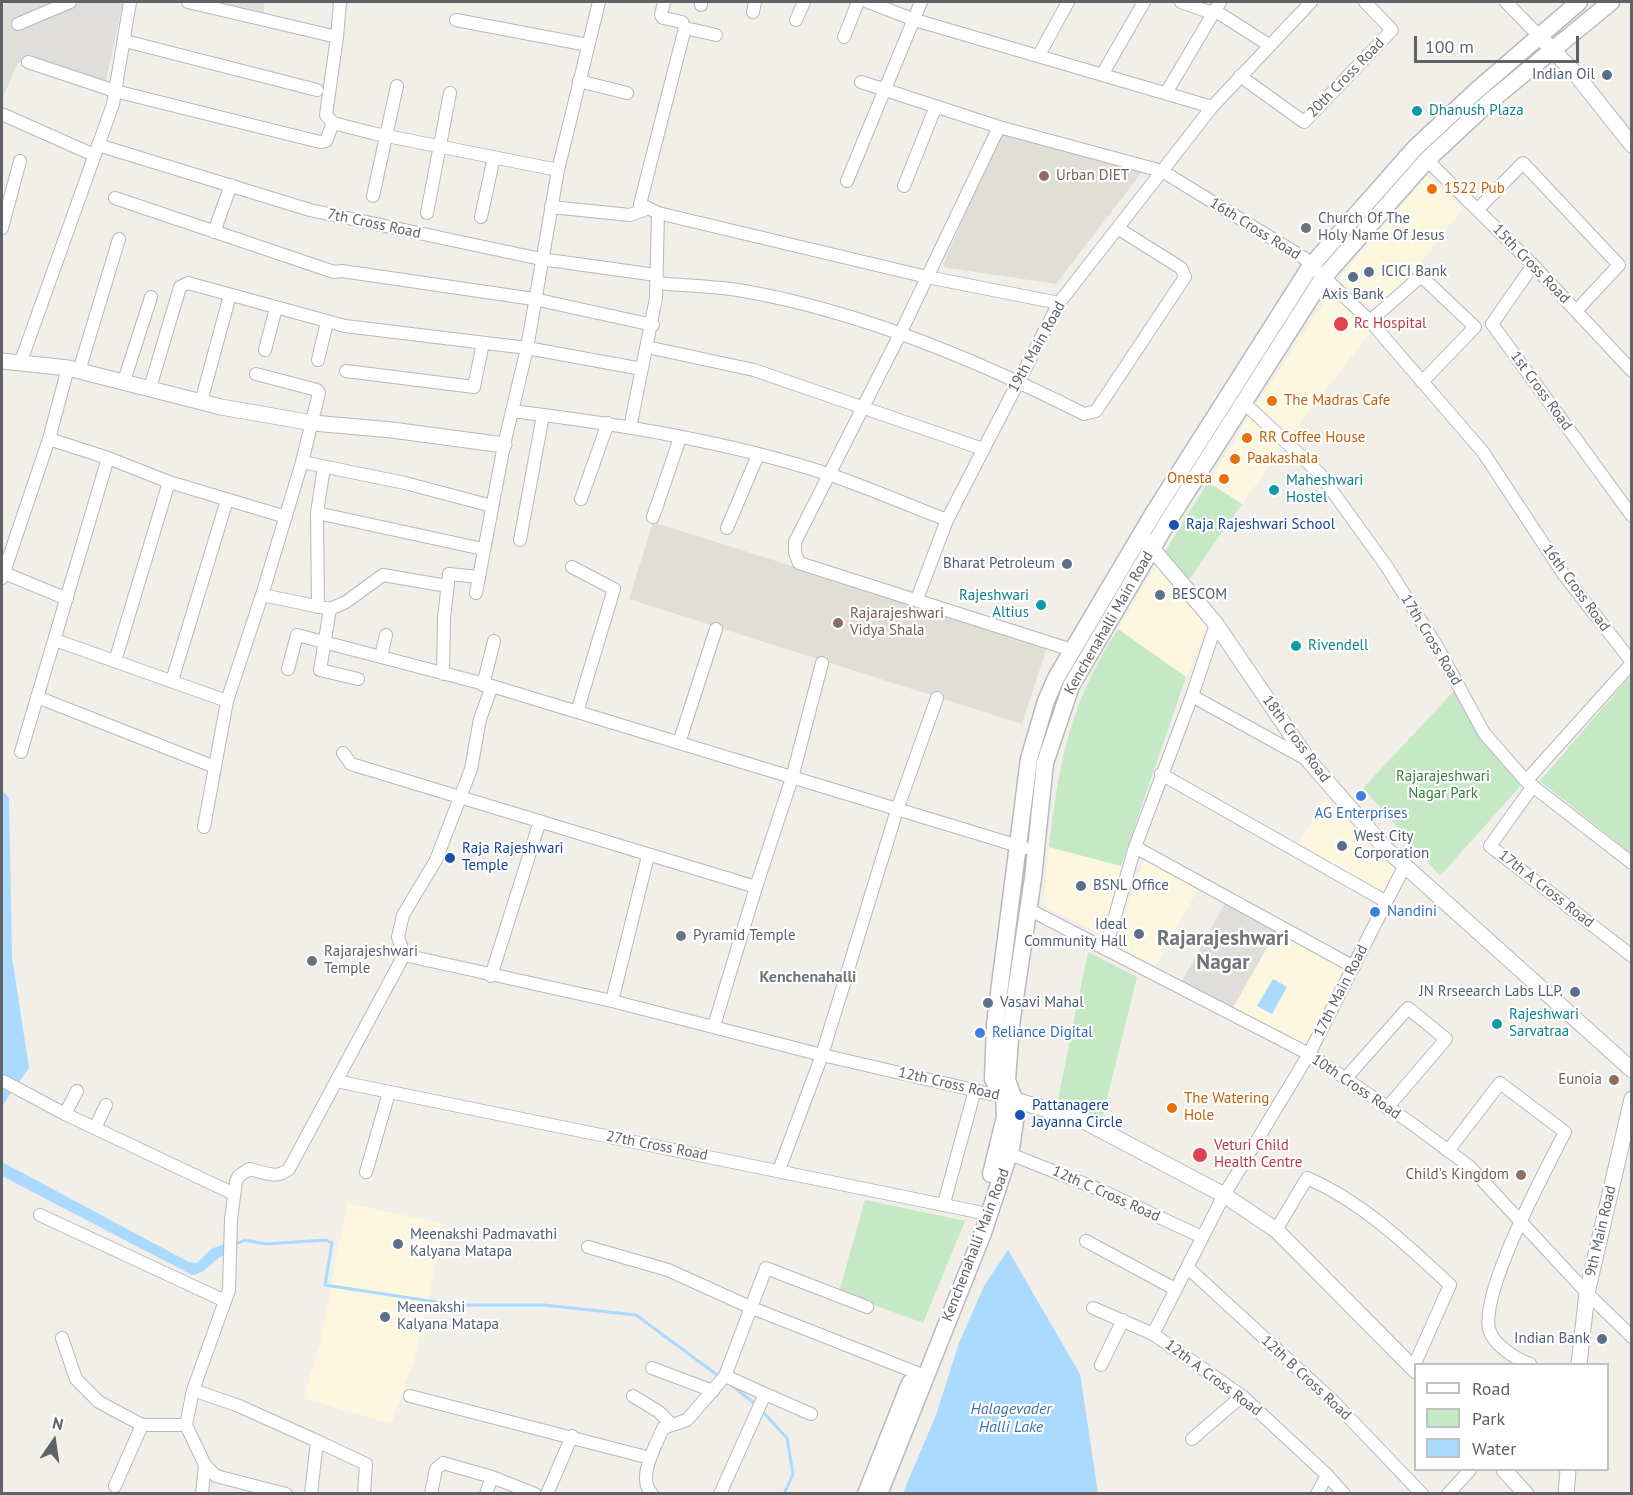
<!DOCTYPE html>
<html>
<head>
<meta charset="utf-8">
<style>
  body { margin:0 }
  #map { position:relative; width:1633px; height:1495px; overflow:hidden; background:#f1efe8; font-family:"PT Sans",sans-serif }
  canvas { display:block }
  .frame { position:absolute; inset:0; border:3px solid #5f6368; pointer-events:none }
  .legend { position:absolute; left:1414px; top:1363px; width:195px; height:108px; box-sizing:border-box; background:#fff; border:2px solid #bfc1c3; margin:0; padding:8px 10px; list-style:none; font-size:18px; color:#5f6368 }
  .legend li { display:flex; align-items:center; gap:12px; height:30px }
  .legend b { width:30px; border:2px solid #bfc1c3 }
  .north { position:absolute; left:24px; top:1411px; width:60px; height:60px; -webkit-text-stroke:4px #fff; paint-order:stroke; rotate:13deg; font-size:16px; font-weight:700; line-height:24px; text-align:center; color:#5f6368 }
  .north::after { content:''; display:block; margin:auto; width:21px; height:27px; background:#5f6368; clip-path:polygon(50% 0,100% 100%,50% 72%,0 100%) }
  .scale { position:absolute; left:1414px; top:36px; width:165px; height:27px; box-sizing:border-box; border:3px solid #5f6368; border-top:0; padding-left:8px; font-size:18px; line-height:21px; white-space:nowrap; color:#5f6368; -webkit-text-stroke:4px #fff; paint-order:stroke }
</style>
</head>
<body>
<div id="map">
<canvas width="1633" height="1495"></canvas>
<div class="frame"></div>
<ul class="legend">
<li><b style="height:8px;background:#fff"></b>Road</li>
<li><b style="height:16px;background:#c5e8c5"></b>Park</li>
<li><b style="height:16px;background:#aadaff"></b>Water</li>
</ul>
<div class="north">N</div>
<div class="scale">100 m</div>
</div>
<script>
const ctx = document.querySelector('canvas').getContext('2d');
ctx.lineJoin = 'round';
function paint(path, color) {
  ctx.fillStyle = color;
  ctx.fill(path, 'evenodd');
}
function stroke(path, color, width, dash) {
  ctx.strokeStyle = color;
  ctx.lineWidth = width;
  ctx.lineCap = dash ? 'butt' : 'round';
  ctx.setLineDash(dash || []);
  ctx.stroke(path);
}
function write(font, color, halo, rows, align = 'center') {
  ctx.font = font + ' "PT Sans",sans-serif';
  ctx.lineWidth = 4.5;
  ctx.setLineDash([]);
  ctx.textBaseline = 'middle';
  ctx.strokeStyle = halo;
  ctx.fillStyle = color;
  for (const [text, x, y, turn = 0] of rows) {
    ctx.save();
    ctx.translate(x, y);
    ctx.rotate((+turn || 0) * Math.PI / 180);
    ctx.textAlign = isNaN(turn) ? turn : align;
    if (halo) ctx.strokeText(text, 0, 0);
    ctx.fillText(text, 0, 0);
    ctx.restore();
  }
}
paint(new Path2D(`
  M1427,176l35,32 -49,66 -37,37 -37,-33z
  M1329,295l43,35 -81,105 -34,-32z
  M1249,417l34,30 -41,57 -33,-22z
  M1156,566l52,59 -22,52 -68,-48z
  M1325,798l71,72 -13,24 -85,-49z
  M1049,847l72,19 -17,70 -60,-30z
  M1144,859l54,30 -43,78 -39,-22z
  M1276,932l71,39 -44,78 -71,-40z
  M347,1203l97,21 -28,131 -25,69 -88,-26 18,-57z`), '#fef7e0');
paint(new Path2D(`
  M2,2h121l-18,84 -69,-25 -18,2 -16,36z
  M213,2h51v12z
  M1225,903l51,29 -44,77 -50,-28z`), '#e0deda');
paint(new Path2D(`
  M1001,134l141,38 -86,112 -114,-17z
  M653,522l394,125 -25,77 -393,-125z`), '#e1ded6');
paint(new Path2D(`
  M1208,482l34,22 -54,77 -24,-28z
  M1118,629l68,48 -65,189 -72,-19c11,-88 20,-142 69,-218z
  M1631,675l1,174 -3,3 -89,-71z
  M1457,688l66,95 -83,93 -77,-88z
  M1088,952l49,25 -35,142 -44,-20z
  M865,1200l100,21 -42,102 -84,-31z`), '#c5e8c5');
paint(new Path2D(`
  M2,790l7,8 3,159 17,111 -27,38z
  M1273,979l14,8 -15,27 -15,-8z
  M2,1162l187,100 8,1 14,-14 13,-5 3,10c-15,5 -19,19 -35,21l-190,-99z
  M1008,1250l72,124 18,119h-195l33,-78 23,-72 25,-57z`), '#aadaff');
stroke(new Path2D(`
  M234,1245l11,-5 21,4 60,-4 6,3 -7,42 131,20h88l92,10 84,62
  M730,1384l25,20
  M762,1411l25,27 6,36 -9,20`), '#aadaff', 3);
const minor = new Path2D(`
  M188,2l149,35 -11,78 7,8 39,10 186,37
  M664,2l-3,13 2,3 19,4 3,6 -45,176 18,9 269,64 132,26
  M868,2l47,18 297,87
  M1181,2l31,11
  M1506,2l34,35
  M701,5v-3
  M1214,10l55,35
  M753,12l2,-10
  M456,20l132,25
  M796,20l8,-18
  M18,24l52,-22
  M685,28l31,7
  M337,37l3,-35
  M844,37l14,-35
  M125,41l192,49
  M1039,55l29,-53
  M28,62l87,29 205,51 6,-1 7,-18
  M1103,73l41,-71
  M1240,76l64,46 88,-92 -27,-28
  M579,81l48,12
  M861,82l138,45 163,44 142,87 66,63 113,131 81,123 68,87
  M1166,93l54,-91
  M4,115l90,40
  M999,127l-99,207 -105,208v11l4,10 273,87
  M98,145l212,65 231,49 115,16
  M1427,160l106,105 99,106
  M847,181l74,-179
  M904,186l32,-80
  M373,196l24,-110
  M115,198l219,74 8,-1 192,28 119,26
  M551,207l79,8 14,-5 -4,-6
  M1478,209l45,-46 96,102 -43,46
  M427,213l23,-120
  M481,217l13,-60
  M2,228l18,-67
  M214,232l17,-47
  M1533,265l-41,59 140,192
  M657,283c29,3 59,3 87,8 118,21 233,69 340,123l12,-3 89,-134 -4,-9 -62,-39
  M1370,321l51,-45 54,51 -53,55
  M647,347l107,23 229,79
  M265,350l11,-42
  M318,360l9,-38
  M20,364l93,-260 17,-102
  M79,371l40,-132
  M346,371l128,16 9,-44
  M124,381l27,-84
  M150,388l30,-101 8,-4 157,43 182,22 115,21
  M201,402l29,-107
  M1243,402l77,72 67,93 51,81 46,85 42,48 106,82
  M512,411c106,13 214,30 316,63 41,14 80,31 119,46
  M630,428l26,-130 2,-85
  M49,439l59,19
  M302,462l103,21 87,23
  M581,499l27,-76
  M317,513l7,-46
  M653,517l27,-79
  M727,528l31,-73
  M520,540l23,-125
  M572,567l42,22 -37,123
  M2,572l65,27
  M2,578l47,-139 19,-71
  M476,593l28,-148 23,-97 31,-178 41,-168
  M262,595l68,14 -10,61 38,9
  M917,599l30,-79 112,-217 153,-196 99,-105
  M318,607l-1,-94 166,36
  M330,609l16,-7 37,-27 64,11
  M1216,624l-24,72 116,64
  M55,640l172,61
  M381,656l5,-21
  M115,661l54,-179
  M288,669l9,-34 195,51 533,162
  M443,674l1,-56 5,-44 30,3
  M172,681l55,-181
  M483,685l11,-44
  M37,697l178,70
  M679,743l37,-114
  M21,752l87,-294 61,24 117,35
  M343,753l8,11 405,123 -42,139
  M1161,774l224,127
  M1526,781l106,-118
  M1533,786l-43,60 142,110
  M204,827l23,-126 35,-106 40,-133 17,-69 -2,-3 -61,-16
  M1135,847l219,120
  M756,887l36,-109 30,-115
  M1028,909l281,145 102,69 58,43 118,127 45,44
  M1106,947l29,-100 57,-151
  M404,955l208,46 210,54 182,42
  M491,976l49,-155
  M612,1001l36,-145
  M1345,1079l63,-71 38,31 -59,69
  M3,1081l62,33 169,80
  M336,1081l642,131
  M65,1114l12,-23
  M95,1128l11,-23
  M1448,1151l52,-68 65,49c-20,39 -84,158 -76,197 4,16 27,30 41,35
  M1010,1154l88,35 104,48
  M779,1170l43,-115 75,-245 40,-112
  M366,1172l23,-79
  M944,1203l31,-113
  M40,1215l185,86
  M1276,1230l31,-52c54,23 100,67 143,107l-37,83
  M1086,1241l89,48
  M588,1247l80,23 84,38 173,68
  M1187,1267l146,134 89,93
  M1093,1308l60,26 89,62 85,79 17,19
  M1153,1334l71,-139 85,-141 95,-187
  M62,1338l14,41 23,23 43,23h44
  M1101,1365l22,-45
  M652,1368l61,23
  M193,1390l46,16 78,35
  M765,1394l46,20
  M410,1396l240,62
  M633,1396l26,16 13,13
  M1192,1439l50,-43
  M205,1465l11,11 70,18
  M115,1486l27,-61
  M202,1494l3,-29 -19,-40 7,-35 36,-100 2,-70 5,-39 3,-5 10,-7c15,3 27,11 40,0l115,-214 -6,-18 5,-22 33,-55 35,-91 9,-50 12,-33
  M311,1494l6,-53 49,23 -2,30
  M431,1494l5,-25 7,-6 49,14 43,17
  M486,1494l6,-17
  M547,1494l25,-58
  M652,1494c-16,-16 4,-48 11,-66l24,-8 38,-44 41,-108 101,39
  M720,1494l45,-100 -40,-18
  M1317,1494l10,-19
  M1448,1494l22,-24`);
const tertiary = new Path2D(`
  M1540,37l34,35 58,73
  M2,361l66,7 153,39 92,16 79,7 112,15
  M1145,540l71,84 93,137 75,86 248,223
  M1004,1097l76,22 144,76 52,35 140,141
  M1579,1364l8,-71 45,-194
  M1504,1470l22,24
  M1566,1494l2,-24`);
const secondary = new Path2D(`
  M991,1174l14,-57 -1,-20 -11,-18 2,-55 34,-265 17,-58 10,-23 97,-164 157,-247 105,-119 61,-57 103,-89
  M866,1494l44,-111
  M879,1494l104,-261 28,-85 6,-40 -10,-28 4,-55 22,-147 12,-115 26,-77 96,-163 156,-245 104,-118 61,-57 123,-101`);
stroke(minor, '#b5b8bc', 14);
stroke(tertiary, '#b5b8bc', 17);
stroke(secondary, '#b6babf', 19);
stroke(minor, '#fff', 12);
stroke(tertiary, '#fff', 15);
stroke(secondary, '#fff', 16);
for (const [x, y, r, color] of [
  [1607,75,6,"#5c6f8a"],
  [1417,111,6,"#0f9aa8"],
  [1044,176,6,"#8d6e63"],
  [1432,189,6,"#e8710a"],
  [1306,228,6,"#6b7280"],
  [1369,272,6,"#5c6f8a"],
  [1353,277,6,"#5c6f8a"],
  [1341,324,8,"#e0444e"],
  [1272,401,6,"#e8710a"],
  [1247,438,6,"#e8710a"],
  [1235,459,6,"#e8710a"],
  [1224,479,6,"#e8710a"],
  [1274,490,6,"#0f9aa8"],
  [1174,525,6,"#1a4fb4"],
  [1067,564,6,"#5c6f8a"],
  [1160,595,6,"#5c6f8a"],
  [1041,605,6,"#0f9aa8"],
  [838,623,6,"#8d6e63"],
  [1296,646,6,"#0f9aa8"],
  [1361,796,6,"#3f7fe0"],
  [1342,846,6,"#5c6f8a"],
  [450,858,6,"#1a4fb4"],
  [1081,886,6,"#5c6f8a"],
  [1375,912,6,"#3f7fe0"],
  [1139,934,6,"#5c6f8a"],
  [681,936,6,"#6b7280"],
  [312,961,6,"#6b7280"],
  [1575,992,6,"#5c6f8a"],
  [988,1003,6,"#5c6f8a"],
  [1497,1024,6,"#0f9aa8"],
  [980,1033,6,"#3f7fe0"],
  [1614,1080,6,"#8d6e63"],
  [1172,1108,6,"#e8710a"],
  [1020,1115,6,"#1a4fb4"],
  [1200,1155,8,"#e0444e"],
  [1521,1175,6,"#8d6e63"],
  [398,1244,6,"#5c6f8a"],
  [385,1317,6,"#5c6f8a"],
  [1602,1339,6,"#5c6f8a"]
]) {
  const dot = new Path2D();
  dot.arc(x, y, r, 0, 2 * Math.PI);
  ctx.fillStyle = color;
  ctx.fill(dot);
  stroke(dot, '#fff', 2);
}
write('15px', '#4e5e75', '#fff', [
  ["Indian Oil",1595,75,"right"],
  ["ICICI Bank",1381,272],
  ["Axis Bank",1353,295,"center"],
  ["Bharat Petroleum",1055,564,"right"],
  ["BESCOM",1172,595],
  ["West City",1354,837],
  ["Corporation",1354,854],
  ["BSNL Office",1093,886],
  ["Ideal",1127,925,"right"],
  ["Community Hall",1127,942,"right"],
  ["JN Rrseearch Labs LLP.",1563,992,"right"],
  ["Vasavi Mahal",1000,1003],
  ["Meenakshi Padmavathi",410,1235],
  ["Kalyana Matapa",410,1252],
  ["Meenakshi",397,1308],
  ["Kalyana Matapa",397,1325],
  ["Indian Bank",1590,1339,"right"]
], 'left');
write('15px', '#5f6368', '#fff', [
  ["20th Cross Road",1346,78,-46],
  ["7th Cross Road",374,224,12],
  ["16th Cross Road",1255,229,32],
  ["15th Cross Road",1531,264,46],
  ["19th Main Road",1037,347,-61],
  ["1st Cross Road",1541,391,54],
  ["16th Cross Road",1576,588,54],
  ["Kenchenahalli Main Road",1109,623,-60],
  ["17th Cross Road",1431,640,59],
  ["18th Cross Road",1296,739,54],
  ["17th A Cross Road",1546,889,38],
  ["17th Main Road",1341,991,-63],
  ["12th Cross Road",949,1084,13],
  ["10th Cross Road",1356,1087,34],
  ["27th Cross Road",657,1146,11],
  ["12th C Cross Road",1106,1194,24],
  ["9th Main Road",1601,1231,-77],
  ["Kenchenahalli Main Road",976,1245,-69],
  ["12th A Cross Road",1213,1378,37],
  ["12th B Cross Road",1306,1378,43]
]);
write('15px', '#0d838f', '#fff', [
  ["Dhanush Plaza",1429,111],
  ["Maheshwari",1286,481],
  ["Hostel",1286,498],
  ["Rajeshwari",1029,596,"right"],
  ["Altius",1029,613,"right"],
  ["Rivendell",1308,646],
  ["Rajeshwari",1509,1015],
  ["Sarvatraa",1509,1032]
], 'left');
write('15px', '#785e54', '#fff', [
  ["Urban DIET",1056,176],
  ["Rajarajeshwari",850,614],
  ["Vidya Shala",850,631],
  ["Eunoia",1602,1080,"right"],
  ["Child's Kingdom",1509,1175,"right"]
], 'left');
write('15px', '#c56008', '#fff', [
  ["1522 Pub",1444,189],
  ["The Madras Cafe",1284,401],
  ["RR Coffee House",1259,438],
  ["Paakashala",1247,459],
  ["Onesta",1212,479,"right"],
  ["The Watering",1184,1099],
  ["Hole",1184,1116]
], 'left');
write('15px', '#5b616d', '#fff', [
  ["Church Of The",1318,219],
  ["Holy Name Of Jesus",1318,236],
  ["Pyramid Temple",693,936],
  ["Rajarajeshwari",324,952],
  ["Temple",324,969]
], 'left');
write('15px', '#be3a42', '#fff', [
  ["Rc Hospital",1354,324],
  ["Veturi Child",1214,1146],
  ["Health Centre",1214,1163]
], 'left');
write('15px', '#164399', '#fff', [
  ["Raja Rajeshwari School",1186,525],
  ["Raja Rajeshwari",462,849],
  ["Temple",462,866],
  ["Pattanagere",1032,1106],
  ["Jayanna Circle",1032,1123]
], 'left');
write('15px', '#348238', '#fff', [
  ["Rajarajeshwari",1443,777],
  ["Nagar Park",1443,794]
]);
write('15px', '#366cbe', '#fff', [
  ["AG Enterprises",1361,814,"center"],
  ["Nandini",1387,912],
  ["Reliance Digital",992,1033]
], 'left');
write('bold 16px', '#70757a', '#fff', [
  ["Kenchenahalli",808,977]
]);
write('italic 16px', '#4174aa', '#fff', [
  ["Halagevader",1011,1409],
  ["Halli Lake",1011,1427]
]);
write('bold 21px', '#70757a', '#fff', [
  ["Rajarajeshwari",1223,939],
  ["Nagar",1223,963]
]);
</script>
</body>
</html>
